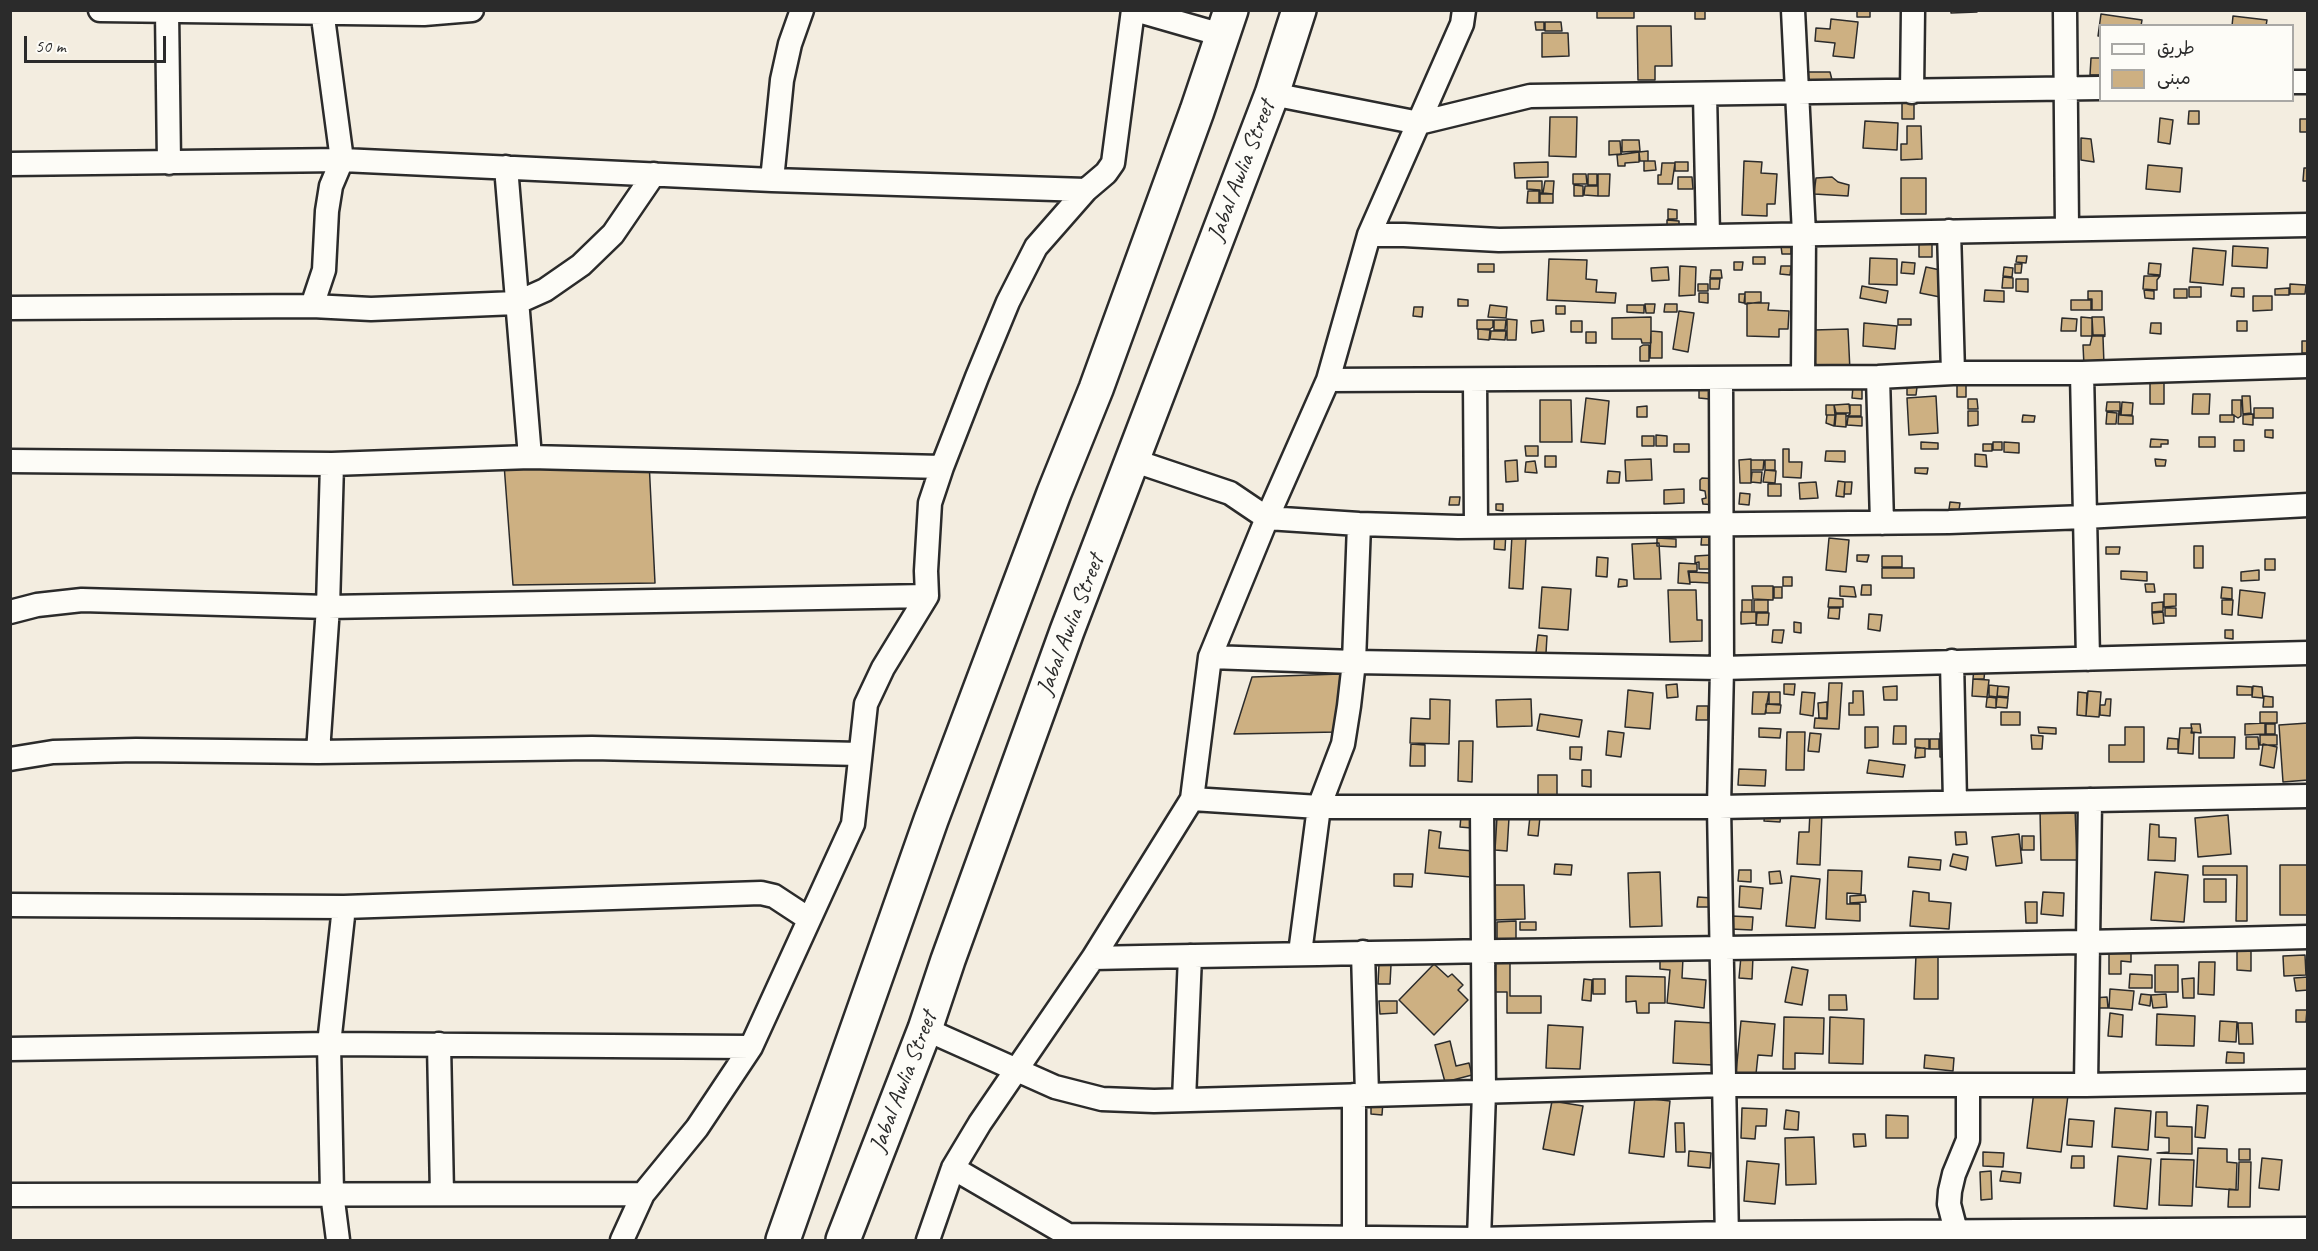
<!DOCTYPE html>
<html>
<head>
<meta charset="utf-8">
<style>
  body { margin:0 }
  #map { position:relative; width:2318px; height:1251px; overflow:hidden; background:#f3ede0; font-family:Caveat,"Playpen Sans Arabic",sans-serif }
  canvas { display:block }
  .frame { position:absolute; inset:0; border:12px solid #2b2b2b; pointer-events:none }
  .legend { position:absolute; left:2099px; top:24px; width:195px; height:78px; box-sizing:border-box; background:#fdfcf7; border:2px solid #a9a8a5; margin:0; padding:8px 10px; list-style:none; font-size:18px; color:#2b2b2b }
  .legend li { display:flex; align-items:center; gap:12px; height:30px }
  .legend b { width:30px; border:2px solid #a9a8a5 }
  .scale { position:absolute; left:24px; top:36px; width:142px; height:27px; box-sizing:border-box; border:3px solid #2b2b2b; border-top:0; padding-left:8px; font-size:18px; line-height:21px; white-space:nowrap; color:#2b2b2b; -webkit-text-stroke:4px #fdfcf7; paint-order:stroke }
</style>
</head>
<body>
<div id="map">
<canvas width="2318" height="1251"></canvas>
<div class="frame"></div>
<ul class="legend">
<li><b style="height:8px;background:#fdfcf7"></b>طريق</li>
<li><b style="height:16px;background:#cdb082"></b>مبنى</li>
</ul>
<div class="scale">50 m</div>
</div>
<script>
const ctx = document.querySelector('canvas').getContext('2d');
ctx.lineJoin = 'round';
function paint(path, color) {
  ctx.fillStyle = color;
  ctx.fill(path, 'evenodd');
}
function stroke(path, color, width, dash) {
  ctx.strokeStyle = color;
  ctx.lineWidth = width;
  ctx.lineCap = dash ? 'butt' : 'round';
  ctx.setLineDash(dash || []);
  ctx.stroke(path);
}
function write(font, color, halo, rows, align = 'center') {
  ctx.font = font + ' Caveat,sans-serif';
  ctx.lineWidth = 4.5;
  ctx.setLineDash([]);
  ctx.textBaseline = 'middle';
  ctx.strokeStyle = halo;
  ctx.fillStyle = color;
  for (const [text, x, y, turn = 0] of rows) {
    ctx.save();
    ctx.translate(x, y);
    ctx.rotate((+turn || 0) * Math.PI / 180);
    ctx.textAlign = isNaN(turn) ? turn : align;
    if (halo) ctx.strokeText(text, 0, 0);
    ctx.fillText(text, 0, 0);
    ctx.restore();
  }
}
const building = new Path2D(`
  M1597,10h37v8h-37z
  M1695,10h10v9h-10z
  M1857,10h13v7h-13z
  M1951,10h26v2l-26,1z
  M2101,14l41,6 -1,6h-41v10h-2z
  M2233,16l34,4 -1,6h-34z
  M1831,19l27,3 -4,36 -21,-2 2,-13 -20,-2 1,-13 14,1z
  M1535,22h9v8h-8z
  M1545,22h16l1,9h-17z
  M1637,26h34l1,40h-17v14h-17z
  M1542,33h26l1,23 -27,1z
  M2091,58h9v17h-10z
  M1804,72h26l2,8 -12,6 -16,-1z
  M1902,98h12v21h-12z
  M2189,111h10v13h-11z
  M1550,117h27l-1,40 -27,-1z
  M2160,118l13,2 -3,24 -12,-2z
  M2300,119h8v13h-8z
  M1865,121l33,2 -1,27 -34,-2z
  M1907,126h14l1,33 -21,1v-16h6z
  M2081,138l10,1 3,23 -13,-2z
  M1622,140h17l1,11 -18,1z
  M1609,141h11l1,13 -12,1z
  M1648,151v10h-8l-1,-9z
  M1639,152v10l-14,1v3h-7l-1,-11z
  M1644,161h11l1,9 -12,1z
  M1744,161l18,1 -1,11 16,1 -2,30h-8v12l-25,-1z
  M1548,162v15l-33,1 -1,-15z
  M1675,162h13v9h-13z
  M1662,163h13l-3,21h-14v-9h3z
  M2148,165l34,3 -2,24 -34,-3z
  M2304,168h4v13h-5z
  M1573,174h13l1,10h-14z
  M1588,174h9v11h-9z
  M1598,174h12l-1,22h-11z
  M1678,177h14l1,12h-15z
  M1832,177l6,5 11,3 -1,11 -34,-2 2,-16z
  M1901,178h25v36h-25z
  M1527,181h15v12h-2v-3l-13,-1z
  M1545,181h9l-1,13 -10,-1z
  M1574,185l9,1v10h-9z
  M1585,186h13v10l-14,-1z
  M1528,191h11v12h-12z
  M1540,194h13v9h-13z
  M1668,209l9,1v9h-9z
  M1667,220l12,1v6l-12,-1z
  M1919,242h13v15h-13z
  M1781,246h10v8h-9z
  M2233,246l35,2 -1,20 -35,-2z
  M2193,248l33,3 -3,34 -33,-3z
  M2017,256h10l-1,7 -10,-1z
  M1753,257h12v7h-12z
  M1870,258l27,1v26l-28,-1z
  M1549,259l38,1 -1,19 11,1 -1,12 20,1 -1,10 -68,-3z
  M1734,262h9l-1,8h-8z
  M1902,262l13,1 -1,11 -13,-1z
  M2149,263l12,1 -1,11 -12,-1z
  M1478,264h16v8h-16z
  M2015,264h7l-1,9h-6z
  M1680,266l16,1 -1,28 -16,1z
  M1781,266h10l-1,9 -10,-1z
  M1668,267l1,13 -17,1 -1,-13z
  M1926,267l19,4 -5,26 -20,-4z
  M2004,267l9,1 -1,9 -9,-1z
  M1711,270h10l1,8h-12z
  M2144,276h16l-3,4v10l-14,-1z
  M2003,277l10,1v10h-11z
  M1710,279h10l-1,10h-9z
  M2016,279h12v13l-12,-1z
  M1698,284h10v7h-10z
  M2290,284l16,1 -1,9h-15z
  M1862,286l26,5 -2,12 -26,-5z
  M2189,287h12v10h-12z
  M2232,288h12v9l-13,-1z
  M2289,288v7h-14v-6z
  M2174,289h13v9h-13z
  M1985,290l19,1v11l-20,-1z
  M2144,290l10,1v8l-9,-1z
  M2088,291h14v19h-10v-11h-4z
  M1745,292h16v10l-16,2z
  M1699,293h9v10l-9,-1z
  M1739,294h6l-1,9 -5,-1z
  M2253,296h19v14l-19,1z
  M1458,299l10,1v6h-10z
  M2071,300h20v10h-20z
  M1747,303h22l-1,7 21,1 -1,18h-9v8l-32,-1z
  M1645,304h10l-1,9h-8z
  M1665,304h12v8h-13z
  M1490,305l17,2 -1,11 -18,-1z
  M1627,305h17v8l-17,-1z
  M1556,306h9v8h-9z
  M1414,307h9l-1,10 -9,-1z
  M1679,311l15,2 -6,39 -15,-3z
  M1651,317v26h-9l-1,-4h-29v-21z
  M2081,317l11,1v18h-11z
  M2092,317h12l1,18h-12z
  M2062,318l15,1 -1,12h-15z
  M1507,319l10,1 -1,20h-9z
  M1898,319h13v6h-13z
  M1477,320h16v7l-3,2h-13z
  M1494,320h12l-1,10h-11z
  M1543,320l1,11 -12,2 -1,-12z
  M1571,321h11v11h-11z
  M2237,321h10v10h-10z
  M1864,323l33,3 -2,23 -32,-3z
  M2151,323h10v11l-11,-1z
  M1478,329l12,1 -1,10 -11,-1z
  M1848,329l2,42 -41,1 6,-10 -1,-32z
  M1491,331h15l-1,9 -15,-1z
  M1651,331l11,1v26h-12z
  M1586,332h10v11h-10z
  M2092,336h13l-2,1 1,28 -20,1 -1,-21h7z
  M2302,341h6v12h-6z
  M1643,345h6v16h-9v-14z
  M2150,381l14,1v22h-14z
  M1957,385h9v12h-9z
  M1853,386l9,1v12l-10,-1z
  M1907,386l10,1 -1,8h-9z
  M1699,389h11l-1,10 -10,-1z
  M2193,394h17l-1,20h-17z
  M1936,396l2,37 -29,2 -2,-37z
  M2242,396h8l1,17 -8,1z
  M1586,398l23,3 -4,43 -24,-2z
  M1968,399h9l1,10h-10z
  M1540,400h31l1,42h-32z
  M2232,400h9v16l-3,2 -6,-4z
  M2107,402h13v13l13,1v8h-15l1,-13h-13z
  M2122,402l11,1 -1,12h-11z
  M1849,404l1,9h-14l-2,-8z
  M1826,405h8l1,10h-9z
  M1850,405h11v11h-14l3,-2z
  M1647,406v11h-10v-10z
  M2254,408h19v10h-19z
  M1968,411h10v14l-10,1z
  M2107,412l10,1 -1,11h-10z
  M1836,414h10v13l-11,-1z
  M2253,414v11l-10,-1v-9z
  M1827,415h8l-1,11 -8,-3z
  M2023,415l12,1 -1,6h-12z
  M2220,415h14v7h-14z
  M1848,417h14v9l-15,-1z
  M2265,430h8v8l-8,-1z
  M1656,435l11,1v10h-11z
  M1642,436h12v10h-12z
  M2199,437h16v10h-16z
  M2151,439l17,1v4h-7v3h-11z
  M2234,440h10v11h-10z
  M1921,442l17,1v6h-17z
  M1993,442h9v8h-9z
  M2004,442l15,1v10l-15,-1z
  M1674,444h15v8h-15z
  M1983,444h9v7h-9z
  M1525,446h13v10h-12z
  M1783,449h6v13h13l-1,16 -18,-1z
  M1826,451h19v11l-20,-1z
  M1975,454l11,1 1,12 -12,-1z
  M1545,456h11v11h-11z
  M1651,459l1,21 -26,1 -1,-21z
  M1751,459v24h-11l-1,-23z
  M2155,459l11,1 -1,6h-9z
  M1517,460l1,21 -12,1 -1,-21z
  M1751,460h13l-1,10h-12z
  M1765,460h10v10h-10z
  M649,461l6,122 -142,2 -9,-121z
  M1535,461l2,12 -12,-1 1,-10z
  M1915,468h13l-1,6 -12,-1z
  M1765,470l11,1 -1,12 -12,-1z
  M1608,471l12,1 -1,11h-12z
  M1752,472h10l-1,11 -10,-1z
  M1702,478l17,1 -3,26 -13,-1 -1,-5 4,-1 -1,-7 -5,-1v-10z
  M1838,481l7,1 -1,15 -8,-1z
  M1816,482l2,16 -18,1 -1,-16z
  M1845,482h7l-1,12h-7z
  M1768,484h13v12h-13z
  M1684,489v14l-20,1v-14z
  M1740,493l10,1 -1,11 -10,-1z
  M1450,497h10l-1,8h-10z
  M1950,502l10,1 -1,7 -10,-1z
  M1496,504h7v7l-7,-1z
  M1495,530l11,1 -1,19 -11,-1z
  M1702,533h9l-1,12h-9z
  M1512,535l14,1 -3,53 -14,-1z
  M1657,538l19,1v8l-19,-1z
  M1829,538l20,2 -3,32 -20,-2z
  M1659,543l2,36h-27l-2,-35z
  M2194,546h9v22h-9z
  M2106,547h14l-1,7h-13z
  M1712,555v18l-2,-4h-11v-7l-4,1v-7z
  M1857,555h12l-2,7 -10,-1z
  M1882,556h20v11h-20z
  M1597,557l11,1 -1,19 -11,-1z
  M2265,559h10v11h-10z
  M1679,563l18,1v7h-9l2,13 -12,-1z
  M1882,568h32v10h-32z
  M2259,570v10l-18,1v-9z
  M2121,571l26,1v9l-26,-2z
  M1689,572l22,1 -1,10 -20,-1z
  M1783,577h9v9h-9z
  M1619,579l8,1v6l-9,1z
  M2145,584h9l1,8h-9z
  M1862,585h9v10h-10z
  M1752,586h21v14l-20,-1z
  M1840,586l14,1 2,10 -16,-1z
  M1542,587l29,2 -3,41 -29,-2z
  M1774,587h8v11h-8z
  M2222,587l10,1v11l-11,-1z
  M1668,590h28l1,30h5v21l-32,1z
  M2240,590l25,3 -3,25 -24,-3z
  M2164,594h12v12l-12,1z
  M1829,598l14,1v8h-15z
  M1742,600h10v12h-10z
  M1754,600h14v12h-14z
  M2222,600h11l-1,15 -10,-1z
  M2163,602v9l-11,1v-9z
  M1829,608h11l-1,11 -11,-1z
  M2165,608h11v8h-11z
  M1741,612h15v11l-15,1z
  M2163,612l1,11 -11,1 -1,-11z
  M1757,613h12l-1,12h-12z
  M1869,614l13,1 -2,16 -12,-2z
  M1794,622l7,1v10l-7,-1z
  M1773,630h11l-2,13 -10,-1z
  M2225,630h8v9l-8,-1z
  M1538,635l9,1 -1,17h-10z
  M1974,667l11,1 -1,11h-11z
  M1340,674l-3,58 -103,2 18,-57z
  M1973,679l16,1 -2,17 -15,-1z
  M1829,683h13l-3,46 -25,-1 1,-10 12,1z
  M1677,684l1,13 -11,1 -1,-13z
  M1784,684h11l-1,11 -10,-1z
  M1989,685l9,1 -1,11 -8,-1z
  M1897,686v14h-13l-1,-13z
  M1998,686l11,1 -1,10 -11,-1z
  M2237,686l15,1v8h-15z
  M2253,686l9,1 1,11 -11,-1z
  M1628,690l25,3 -3,36 -25,-2z
  M1853,691h10l1,24h-15v-12h4z
  M2088,691l13,1 -2,25 -13,-1z
  M1753,692h16l-4,22h-13z
  M1769,692h11v12h-11z
  M1802,692l13,1 -2,23 -13,-2z
  M2078,692l9,1 -1,23 -9,-1z
  M2264,696l9,1v10h-10z
  M1989,697l7,1v10l-10,-1 1,-9z
  M1997,697l11,1 -1,10 -11,-1z
  M1430,699l20,1 -1,44 -39,-1 1,-25 19,1z
  M1531,699l1,27 -35,1 -1,-27z
  M2106,699h5l-1,17 -10,-1v-10h5z
  M1827,702v16h-8l-1,-15z
  M1766,704l15,1 -1,8h-14z
  M1697,706h11v14h-12z
  M2001,712h19v13h-19z
  M2260,712h17v11h-17z
  M1540,714l42,6 -3,17 -42,-7z
  M2265,723v11l-20,1v-11z
  M2308,723v57l-25,2 -4,-57z
  M2191,724h9l1,9 -9,-1z
  M2266,724h9v10h-9z
  M1894,726h12v18h-13z
  M1865,727h13v20l-13,1z
  M2038,727l18,1v6l-17,-1z
  M2125,727h19v35h-35v-17h16z
  M1759,728l22,1 -1,9 -21,-1z
  M2180,728h12l-1,5h3l-1,21 -15,-1z
  M1608,731l16,2 -3,24 -15,-2z
  M1787,732h18l-1,38h-18z
  M1810,733l11,1 -2,18 -11,-1z
  M1940,733h10v24h-10z
  M2031,735l12,1 -1,13h-10z
  M2260,735h17v10h-17z
  M2199,737h36l-1,21h-35z
  M2246,737h12l1,12h-13z
  M2168,738l10,1v10h-11z
  M1915,739h14v10l-14,-2z
  M1930,739h9v10h-9z
  M1459,741h14l-1,41 -14,-1z
  M1411,744l14,1v21h-15z
  M2263,744l14,3 -3,21 -14,-3z
  M1570,747h12l-1,13 -11,-1z
  M1916,748h9v9l-10,1z
  M1869,760l36,5 -2,12 -36,-4z
  M1739,769l27,1 -1,16 -27,-1z
  M1582,770h9v17l-9,-1z
  M1538,775h19v23h-19z
  M1766,804l16,2 -2,16 -16,-1z
  M2075,809l2,51h-36l-1,-50z
  M1810,812h12l-2,53 -23,-1 2,-32h10z
  M2228,815l3,39 -33,3 -3,-39z
  M1461,816h11l-1,12 -11,-1z
  M1530,816l10,1 -2,19 -10,-1z
  M1497,817l12,1 -2,33 -12,-1z
  M2150,824l9,1v12l17,1 -1,23 -27,-1z
  M1429,830l12,2 -2,16 34,3 -2,26 -46,-4z
  M1955,832h11l1,12 -11,1z
  M2019,834l3,29 -26,3 -4,-29z
  M2022,836h12v14h-12z
  M1953,854l15,3 -2,13 -16,-4z
  M1909,857l32,3 -1,10 -32,-3z
  M1555,864l17,1 -1,10 -17,-1z
  M2280,865h28v50h-28z
  M2203,866h44v55h-11l1,-46h-34z
  M1739,870h12v12l-13,-1z
  M1828,870l34,1 -1,23 -14,-1v11h13v17l-34,-2z
  M1780,871l2,12 -12,1 -1,-12z
  M1660,872l2,54 -32,1 -2,-54z
  M2155,872l33,3 -4,47 -33,-2z
  M1394,874h19l-1,13 -18,-1z
  M1791,876l29,3 -5,49 -29,-2z
  M2204,879h22v23h-22z
  M1494,885h30l1,34 -30,1z
  M1740,886l23,2 -2,21 -22,-2z
  M1913,891l16,2v8l22,2 -2,26 -39,-3z
  M2043,892l21,1 -1,23 -22,-2z
  M1865,895l1,7 -16,1v-7z
  M1698,897l14,1v9h-15z
  M2025,902h12v21h-11z
  M1731,916l22,1 -1,13 -22,-1z
  M1516,921v19l-19,1v-19z
  M1520,922h16v8h-16z
  M2109,949l22,1v12l-10,-1v13h-12z
  M2237,951h14v20l-14,-1z
  M1916,955h22v44h-24z
  M2305,955l1,20 -22,1 -1,-20z
  M1496,956h14v40h31v17h-34v-21h-12z
  M1660,956l23,2 -1,20 24,2 -2,28 -37,-5 3,-33 -10,-1z
  M1741,956l12,1 -1,22 -13,-1z
  M2199,962h16l-1,33 -16,-1z
  M1379,964l12,1 -1,19h-12z
  M1434,964l14,13 4,-3 11,11 -5,5 10,10 -34,35 -35,-35z
  M2155,965h23v27h-23z
  M1792,967l16,3 -6,35 -17,-3z
  M2130,974l22,1v13h-23z
  M1626,976l39,1v26h-16v10h-12l-1,-12 -10,1z
  M2308,977v13l-12,1 -2,-13z
  M2194,978v20h-11l-1,-19z
  M1584,979l8,1 -1,21 -9,-1z
  M1593,979h12v15h-12z
  M2110,989l24,2 -2,19 -23,-2z
  M2141,994l10,1 -1,11 -11,-2z
  M2166,994l1,13 -14,1 -2,-13z
  M1829,995h17l1,15h-18z
  M2107,997l1,11h-15v-10z
  M1379,1001h18v12l-17,1z
  M2296,1010h11l-1,12h-10z
  M2110,1013l13,2 -1,22 -14,-1z
  M2157,1014l38,2 -1,30 -38,-1z
  M1784,1017l40,1 -1,36 -28,-1v16h-12z
  M1830,1017l34,2 -1,45 -34,-1z
  M1675,1021l39,2 -1,42 -40,-2z
  M1741,1021l34,3 -3,32 -14,-1 -2,19 -20,-1z
  M2220,1021l17,1 -1,20 -17,-1z
  M2238,1023h14l1,21h-14z
  M1548,1025l35,2 -3,42 -34,-1z
  M1450,1041l6,25 13,-3 3,12 -27,7 -10,-37z
  M2227,1052l17,1v10h-18z
  M1925,1055l29,3 -1,13 -29,-3z
  M2034,1091l34,4 -7,57 -34,-4z
  M1635,1097l35,4 -6,56 -35,-4z
  M1371,1100l12,1 -1,14 -11,-1z
  M1552,1101l31,5 -9,49 -31,-6z
  M2197,1105l11,1 -3,32 -10,-1z
  M1742,1108l25,1 -1,17h-10l-1,13 -14,-1z
  M2115,1108l36,3 -3,39 -36,-3z
  M1786,1110l13,2 -1,18 -14,-1z
  M2156,1112h11v14l25,1v27l-35,-1 12,-1v-14l-14,-1z
  M1886,1115l22,1v22h-22z
  M2069,1119l25,2 -2,26 -25,-2z
  M1675,1123h9l1,29h-9z
  M1853,1134h12l1,12 -12,1z
  M1814,1137l2,47 -30,1 -1,-47z
  M2198,1148l29,1v13l10,1 -1,27 -40,-3z
  M2239,1149h11v11h-11z
  M1689,1151l22,2 -1,15 -22,-2z
  M1983,1152l21,1 -1,14 -20,-1z
  M2072,1156h12v12h-13z
  M2118,1156l33,3 -4,50 -33,-3z
  M2262,1158l20,2 -3,30 -20,-2z
  M2161,1159l33,1 -2,46 -33,-1z
  M1747,1161l32,3 -4,40 -31,-3z
  M2239,1162h12l-1,45h-22l1,-18 9,1z
  M1991,1171l1,28 -11,1 -1,-28z
  M2002,1171l19,2 -1,10 -20,-2z`);
paint(building, '#cdb082');
stroke(building, '#2b2b2b', 1.5);
const minor = new Path2D(`
  M100,10l324,4 48,-4
  M1135,10l87,25
  M1793,10l11,224 -1,143
  M2065,10l2,218
  M167,11l2,152
  M2292,82h16
  M1912,92l1,-82
  M1272,94l147,29 111,-27 570,-8
  M1705,94l3,142
  M10,164l332,-4 430,20 314,10
  M506,167l24,290
  M772,180l10,-100 8,-36 12,-34
  M1949,231l4,142
  M1369,235h35l95,5 809,-15
  M312,306l12,-36 3,-59 4,-25 11,-26 -20,-150
  M10,308l302,-2 59,3 145,-6 29,-13 36,-25 32,-31 41,-60
  M2082,373l6,286
  M1878,377l4,146
  M1721,378l1,290 -3,139 8,433
  M1328,380l550,-3 75,-4h129l226,-7
  M1475,380l1,146
  M1132,460l98,33 37,25 92,6 99,3 491,-5 136,-5 223,-12
  M10,461l322,3 198,-7 412,10
  M10,612l27,-7 45,-5 246,7 599,-11
  M1210,657l144,5 368,6 586,-15
  M1952,661l3,141
  M318,752l10,-145 4,-143
  M10,759l43,-7 83,-2 182,2 274,-4 268,6
  M1192,799l127,8h400l589,-11
  M10,905l334,2 417,-14 13,3 35,23
  M1363,952l4,143
  M1300,953l19,-146 24,-63 6,-38 5,-44 5,-138
  M1093,958c405,-9 810,-10 1215,-21
  M925,1029l130,58 47,12 52,2 571,-16h361l222,-4
  M439,1044l3,150
  M10,1049l319,-5 422,3
  M2086,1085l4,-285
  M1354,1095v143
  M1184,1100l6,-144
  M953,1168l115,67 3,5
  M10,1195l633,-1
  M1956,1231l-7,-27 1,-13 4,-17 14,-34v-55
  M1068,1235l411,4 248,-6 581,-4
  M338,1240l-6,-47 -3,-149 15,-137
  M622,1240l21,-46 54,-66 54,-81 102,-223 13,-120 17,-36 44,-72 -1,-25 4,-68 12,-36 35,-90 31,-75 28,-55 50,-57 20,-17 7,-10 20,-153
  M928,1240l25,-72 27,-45 113,-165 99,-159 18,-142 57,-139 61,-138 41,-145 93,-211 2,-14
  M1479,1240l5,-148 -2,-285`);
const highway = new Path2D(`
  M783,1240l148,-420 123,-327 42,-104 101,-278 34,-101
  M843,1240l82,-211 23,-69 119,-329 205,-537 27,-84`);
stroke(minor, '#2b2b2b', 27);
stroke(highway, '#2b2b2b', 38);
stroke(minor, '#fdfcf7', 22);
stroke(highway, '#fdfcf7', 33);
write('24px', '#2b2b2b', '#fdfcf7', [
  ["Jabal Awlia Street",1242,171,-69],
  ["Jabal Awlia Street",1071,625,-69],
  ["Jabal Awlia Street",904,1082,-69]
]);
</script>
</body>
</html>
